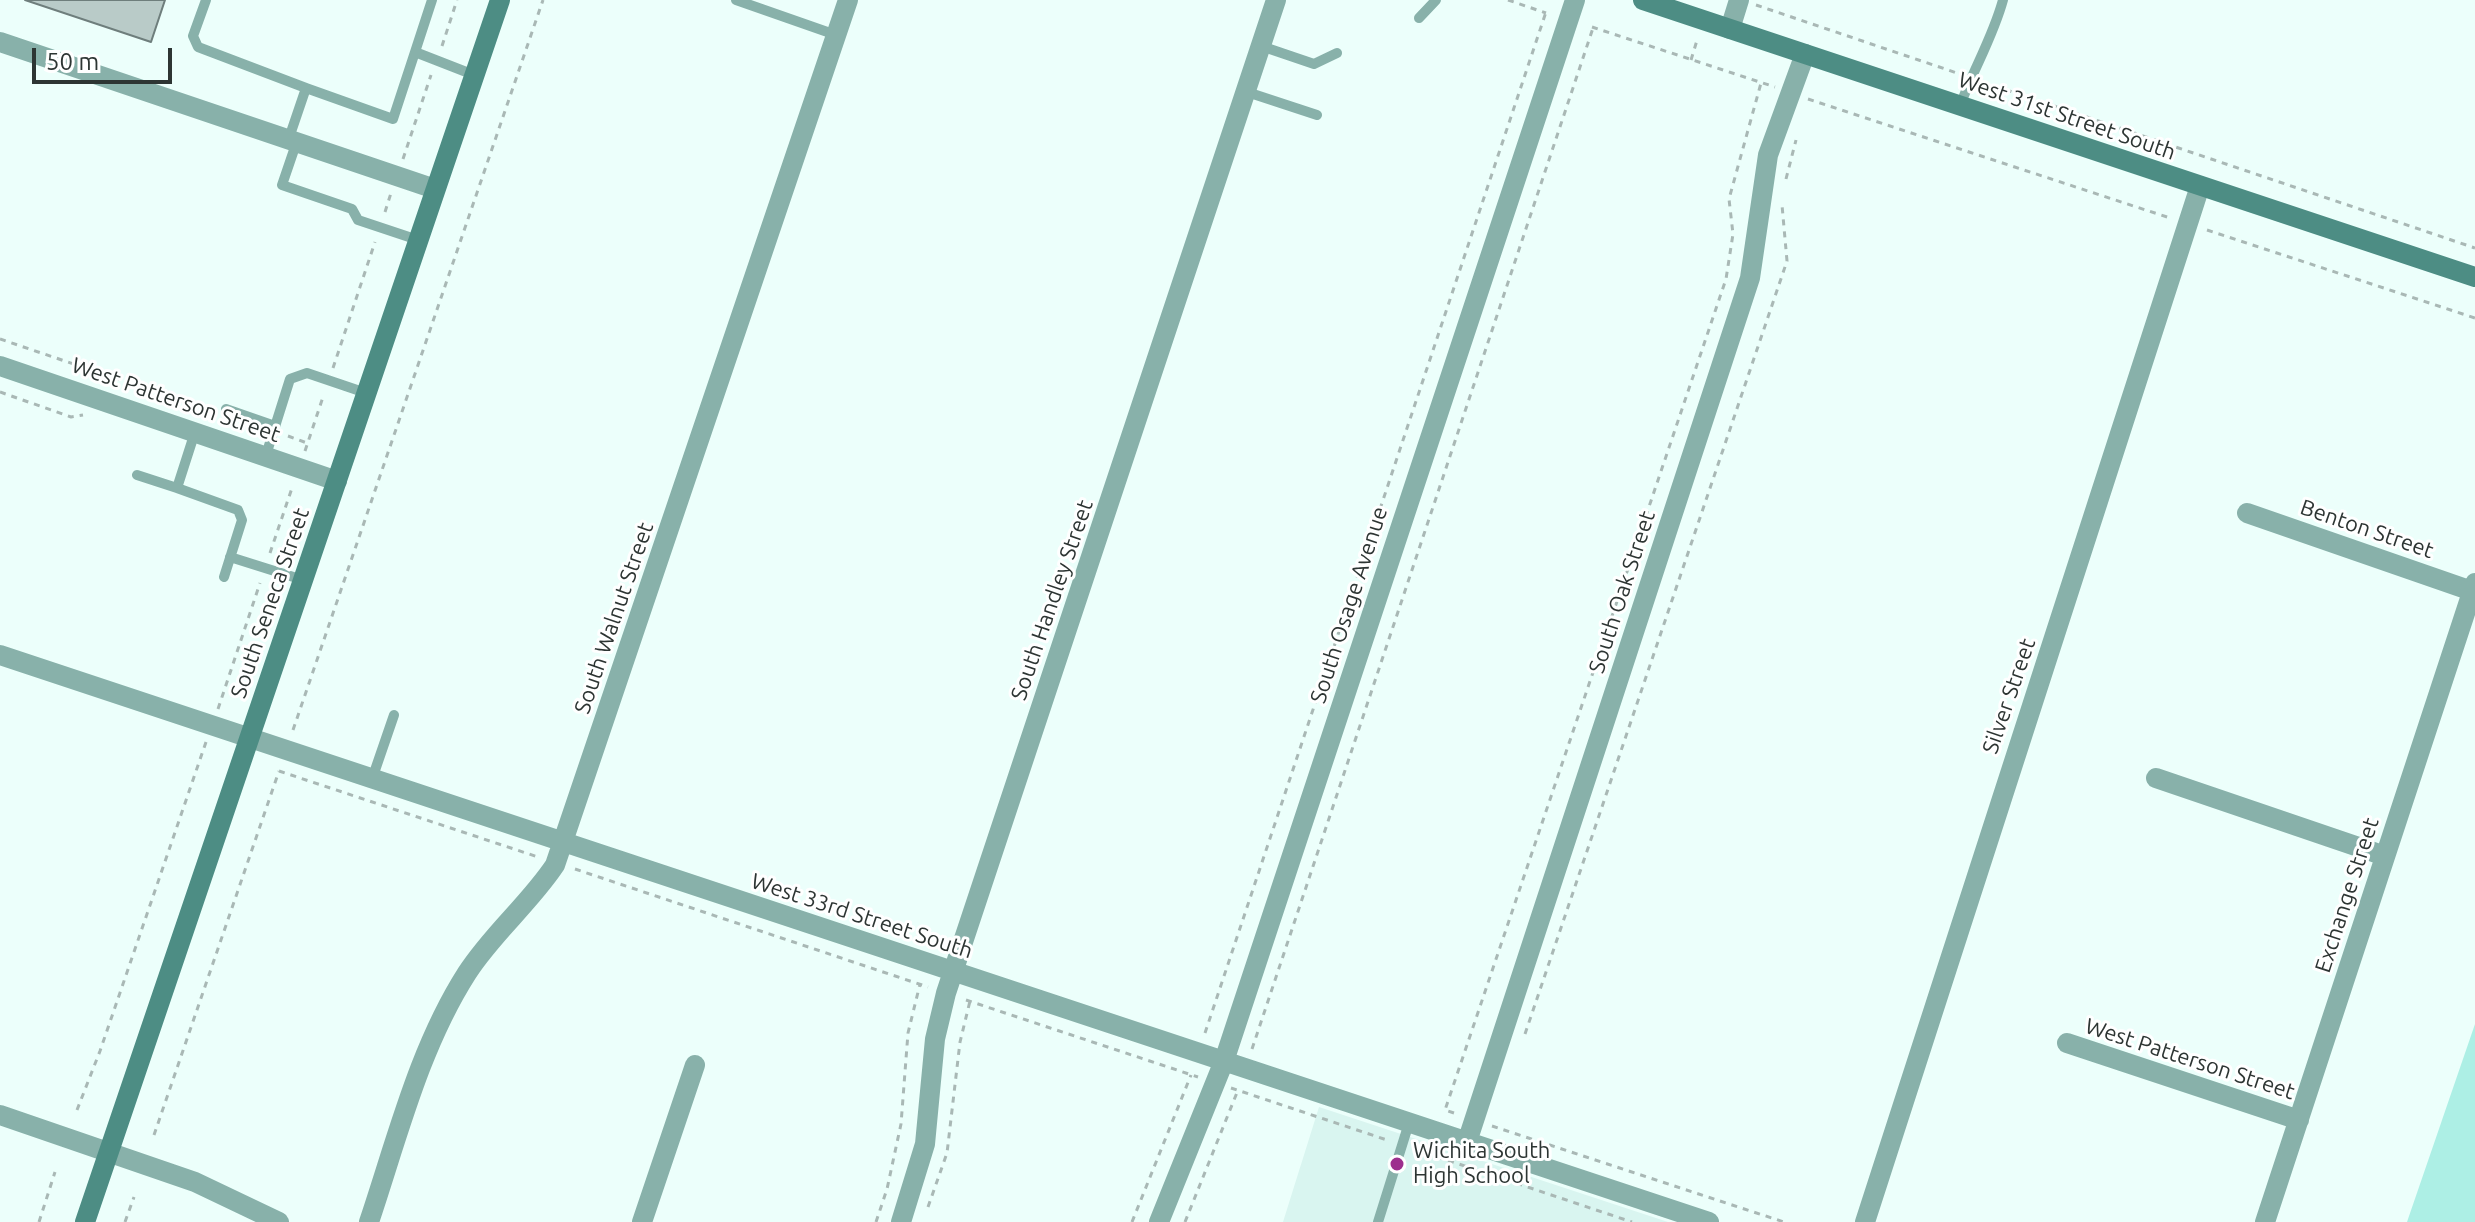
<!DOCTYPE html>
<html>
<head>
<meta charset="utf-8">
<style>
  body { margin:0 }
  #map { position:relative; width:2475px; height:1222px; overflow:hidden; background:#ecfffb; font-family:Ubuntu,sans-serif }
  canvas { display:block }
  .scale { position:absolute; left:32px; top:48px; width:140px; height:36px; box-sizing:border-box; border:4px solid #2d3533; border-top:0; padding-left:10px; font-size:24px; line-height:28px; white-space:nowrap; color:#2d3533; -webkit-text-stroke:6px #fff; paint-order:stroke }
</style>
</head>
<body>
<div id="map">
<canvas width="2475" height="1222"></canvas>
<div class="scale">50 m</div>
</div>
<script>
const ctx = document.querySelector('canvas').getContext('2d');
ctx.lineJoin = 'round';
function paint(path, color) {
  ctx.fillStyle = color;
  ctx.fill(path, 'evenodd');
}
function stroke(path, color, width, dash) {
  ctx.strokeStyle = color;
  ctx.lineWidth = width;
  ctx.lineCap = dash ? 'butt' : 'round';
  ctx.setLineDash(dash || []);
  ctx.stroke(path);
}
function write(font, color, halo, rows, align = 'center') {
  ctx.font = font + ' Ubuntu,sans-serif';
  ctx.lineWidth = 6;
  ctx.setLineDash([]);
  ctx.textBaseline = 'middle';
  ctx.strokeStyle = halo;
  ctx.fillStyle = color;
  for (const [text, x, y, turn = 0] of rows) {
    ctx.save();
    ctx.translate(x, y);
    ctx.rotate((+turn || 0) * Math.PI / 180);
    ctx.textAlign = isNaN(turn) ? turn : align;
    if (halo) ctx.strokeText(text, 0, 0);
    ctx.fillText(text, 0, 0);
    ctx.restore();
  }
}
paint(new Path2D(`
  M1319,1107l349,115h-385z`), '#d9f5f0');
paint(new Path2D(`
  M2475,1024v198h-68z`), '#adefe5');
const building = new Path2D(`
  M25,0h140l-14,42z`);
paint(building, '#b9cbc8');
stroke(building, '#6e7e7c', 2);
stroke(new Path2D(`
  M1508,0l38,13
  M1756,5l201,68
  M1592,27l183,60
  M442,46l15,-46
  M1691,60l7,-23
  M1983,82l492,166
  M1808,99l362,119
  M403,159l28,-84
  M1786,179l10,-39
  M385,212l6,-19
  M2207,230l268,88
  M0,339l212,72
  M333,368l42,-126
  M0,392l71,25 12,-2
  M288,436l19,7
  M305,451l19,-57
  M270,553l23,-68
  M218,709l42,-126
  M293,730l250,-730
  M279,771l259,86
  M575,869l353,118
  M966,1000l232,77
  M1205,1033l341,-1021
  M1525,1034l262,-773 -5,-56
  M1252,1049l341,-1021
  M1231,1088l156,52
  M77,1110l23,-59 106,-309
  M1454,1113l-9,-3 281,-831 7,-45 -4,-35 32,-116
  M1492,1126l292,96
  M154,1135l125,-364
  M1414,1149l218,73
  M928,1207l19,-54 13,-111 10,-41
  M39,1222l16,-50
  M125,1222l9,-25
  M876,1222l11,-33 14,-65 7,-91 12,-49
  M1132,1222l59,-147
  M1185,1222l53,-132`), '#a9b8b5', 3, [6, 6]);
stroke(new Path2D(`
  M206,0l-13,36 5,11 108,41
  M432,0l-17,52 59,23
  M736,0l100,35
  M1419,18l17,-18
  M1261,46l53,18 23,-11
  M1247,92l70,23
  M1960,106c13,-36 33,-69 43,-106
  M289,138l17,-50 87,31 22,-67
  M297,141l-15,44 70,24 6,11 60,20
  M226,409l49,17
  M195,432l-18,56 61,22 4,10 -18,57
  M266,455l24,-76 17,-6 59,20
  M137,475l40,13
  M230,557l73,23
  M372,779l22,-64
  M1378,1222l31,-99`), '#88b1aa', 10);
stroke(new Path2D(`
  M1730,29l9,-29
  M0,42l435,147
  M0,366l337,115
  M2247,513l225,78
  M0,655l1709,567
  M2156,778l229,78
  M2067,1043l232,77
  M0,1115l195,67 84,40
  M1467,1142l283,-864 18,-123 37,-101
  M369,1222c28,-83 50,-174 98,-249 25,-39 62,-69 88,-108l293,-865
  M642,1222l53,-157
  M901,1222l24,-78 10,-105 11,-46 330,-993
  M1159,1222l65,-161 351,-1061
  M1865,1222c110,-346 223,-691 335,-1036
  M2265,1222l210,-639`), '#88b1aa', 20);
stroke(new Path2D(`
  M1643,0l832,277
  M85,1222l415,-1222`), '#4d8d84', 20);
for (const [x, y, r, color] of [
  [1397,1164,8,"#9d2f8e"]
]) {
  const dot = new Path2D();
  dot.arc(x, y, r, 0, 2 * Math.PI);
  ctx.fillStyle = color;
  ctx.fill(dot);
  stroke(dot, '#fff', 3);
}
write('22px', '#2d3533', '#fff', [
  ["West 31st Street South",2067,116,19],
  ["West Patterson Street",176,400,19],
  ["Benton Street",2367,529,19],
  ["South Oak Street",1622,592,-72],
  ["South Handley Street",1052,600,-71],
  ["South Seneca Street",270,603,-71],
  ["South Osage Avenue",1349,605,-72],
  ["South Walnut Street",614,618,-71],
  ["Silver Street",2009,696,-71],
  ["Exchange Street",2347,895,-72],
  ["West 33rd Street South",862,916,18],
  ["West Patterson Street",2190,1059,18]
]);
write('22px', '#2d3533', '#fff', [
  ["Wichita South",1413,1151],
  ["High School",1413,1176]
], 'left');
</script>
</body>
</html>
